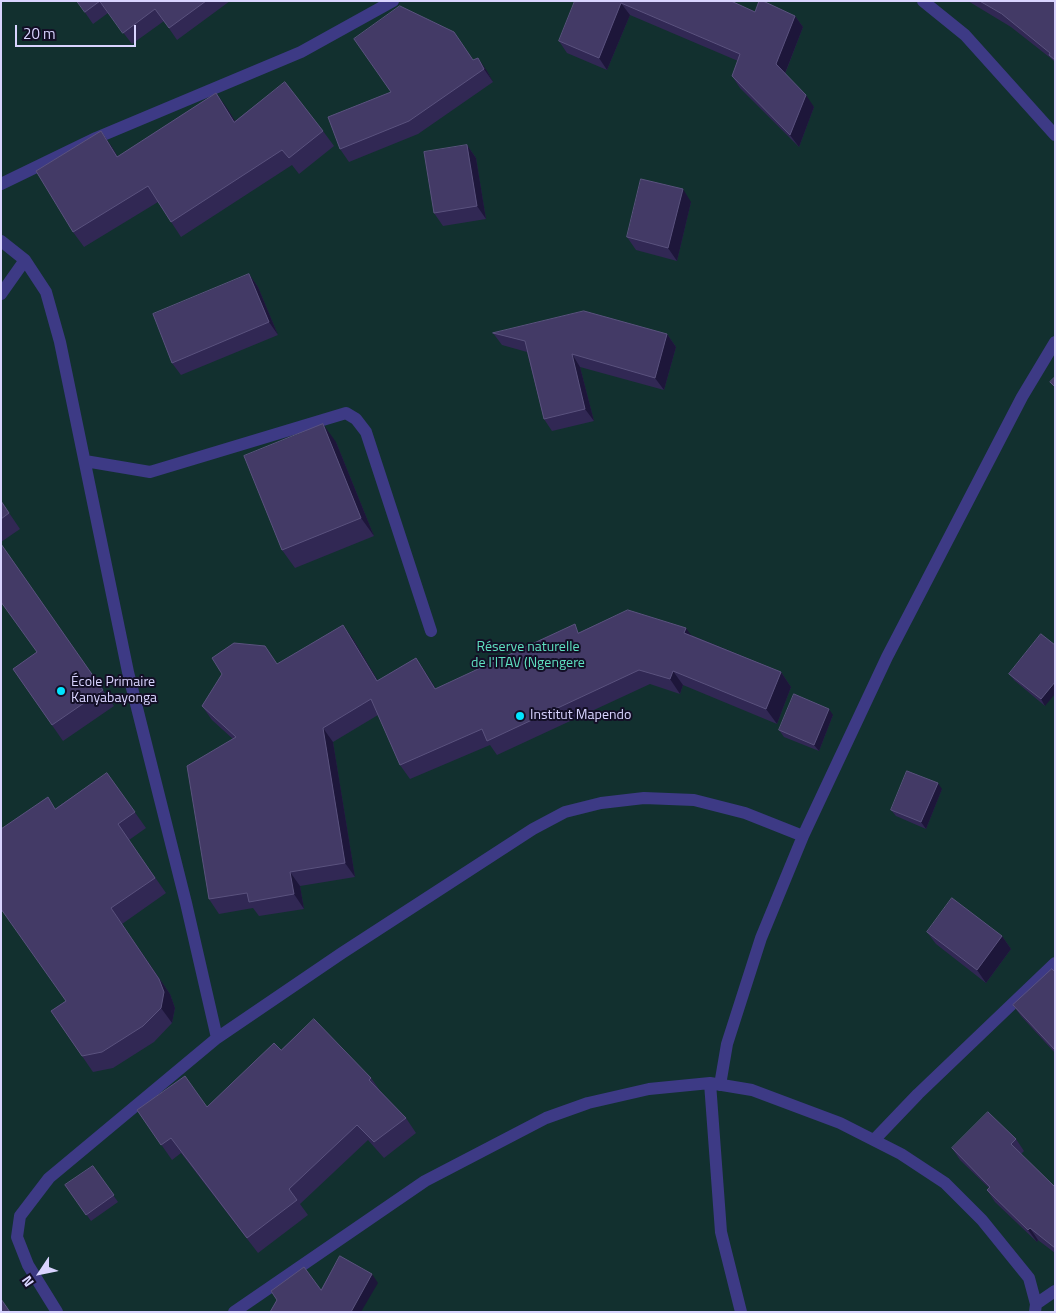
<!DOCTYPE html>
<html>
<head>
<meta charset="utf-8">
<style>
  body { margin:0 }
  #map { position:relative; width:1056px; height:1313px; overflow:hidden; background:#130f26; font-family:"Titillium Web",sans-serif }
  canvas { display:block }
  .frame { position:absolute; inset:0; border:2px solid #d9d4ff; pointer-events:none }
  .north { position:absolute; left:15px; top:1248px; width:50px; height:50px; -webkit-text-stroke:4px #130f26; paint-order:stroke; rotate:236deg; font-size:14px; font-weight:700; line-height:20px; text-align:center; color:#d9d4ff }
  .north::after { content:''; display:block; margin:auto; width:18px; height:22px; background:#d9d4ff; clip-path:polygon(50% 0,100% 100%,50% 72%,0 100%) }
  .scale { position:absolute; left:15px; top:25px; width:121px; height:22px; box-sizing:border-box; border:2px solid #d9d4ff; border-top:0; padding-left:6px; font-size:15px; line-height:18px; white-space:nowrap; color:#d9d4ff; -webkit-text-stroke:4px #130f26; paint-order:stroke }
</style>
</head>
<body>
<div id="map">
<canvas width="1056" height="1313"></canvas>
<div class="frame"></div>
<div class="north">N</div>
<div class="scale">20 m</div>
</div>
<script>
const ctx = document.querySelector('canvas').getContext('2d');
ctx.lineJoin = 'round';
function paint(path, color) {
  ctx.fillStyle = color;
  ctx.fill(path, 'evenodd');
}
function stroke(path, color, width, dash) {
  ctx.strokeStyle = color;
  ctx.lineWidth = width;
  ctx.lineCap = dash ? 'butt' : 'round';
  ctx.setLineDash(dash || []);
  ctx.stroke(path);
}
function write(font, color, halo, rows, align = 'center') {
  ctx.font = font + ' "Titillium Web",sans-serif';
  ctx.lineWidth = 4;
  ctx.setLineDash([]);
  ctx.textBaseline = 'middle';
  ctx.strokeStyle = halo;
  ctx.fillStyle = color;
  for (const [text, x, y, turn = 0] of rows) {
    ctx.save();
    ctx.translate(x, y);
    ctx.rotate((+turn || 0) * Math.PI / 180);
    ctx.textAlign = isNaN(turn) ? turn : align;
    if (halo) ctx.strokeText(text, 0, 0);
    ctx.fillText(text, 0, 0);
    ctx.restore();
  }
}
paint(new Path2D(`
  M1,1h1054v1311h-1054z`), '#12302f');
stroke(new Path2D(`
  M1,184l95,-46 205,-86 92,-51
  M1,241l24,19 21,32 14,50 68,330 58,231 31,135
  M1,294l24,-34
  M85,461l65,11 196,-59 10,6 10,13 65,199
  M710,1083l11,149 20,80
  M720,1085l7,-41 34,-106 42,-102 84,-179 135,-260 33,-55
  M874,1140l44,-46 137,-131
  M1036,1304l19,-13
  M57,1312l-29,-47 -11,-28 3,-21 29,-38 168,-140 125,-85 191,-124 32,-17 36,-9 43,-5 50,2 51,13 58,23
  M234,1312l191,-131 121,-63 42,-15 61,-14 61,-6 42,7 88,33 61,31 44,29 37,37 47,58 7,26 -1,8`), '#3d3a85', 12);
stroke(new Path2D(`
  M923,1l42,34 90,100`), '#3d3a85', 12);
paint(new Path2D(`
  M77,1h153l-53,39 -13,-19 -32,23 -24,-31 -15,11z
  M575,1h156l24,11 40,4 8,11 -18,47 29,33 -15,40 -59,-59 -8,-12 6,-15 -108,-46 -23,55 -40,-17 -8,-12z
  M968,1h87v62l-2,-3 -42,-33z
  M473,60l14,11 6,11 -75,52 -69,28 -9,-13z
  M216,93l19,28 88,10 11,15 -35,28 -7,-9 -111,72 -23,-35 -74,45 -11,-15 39,-85 6,10z
  M467,145l9,13 10,61 -43,7 -9,-13z
  M691,202l-14,59 -41,-11 -9,-13z
  M249,274l9,13 20,48 -97,40 -9,-12z
  M493,333l174,1 9,13 -12,43 -84,-23 14,54 -42,10 -8,-12 -17,-67 -25,-7z
  M336,442l38,94 -79,32 -13,-18z
  M1,501l19,28 -19,13z
  M1,544l113,162 -51,35 -50,-72 24,-17z
  M580,632l111,3 90,37 10,15 -14,37 -94,-39 -3,9 -30,-10 -153,71 -7,-10 -80,34 -10,-14 -22,-50 -45,27 22,135 -55,9 4,23 -45,7 -6,-8 -34,6 -10,-15 24,-160 -21,-19 -10,-14 151,-67 25,42 38,-23 20,31z
  M1041,634l4,72 -31,-26 -5,-6z
  M833,715l-14,36 -35,-14 -5,-7z
  M107,773l39,55 -17,12 37,53 -44,31 48,70 5,14 -3,15 -18,19 -41,26 -20,4 -42,-61 15,-10 -11,-192z
  M942,789l-16,40 -30,-13 -5,-6z
  M927,932l75,4 9,13 -25,34 -50,-39z
  M1055,972v81l-34,-37 -8,-11z
  M281,1050l90,28 10,14 25,26 10,15 -32,25 -16,-18 -68,64 8,11 -50,38 -77,-100 -9,7 -35,-50 70,-3z
  M1016,1139l8,12 -3,3 34,33v66l-17,-13 -1,2 -42,-40 -8,-12 2,-2 -29,-28 -8,-12z
  M93,1166l25,36 -27,19 -26,-36z`), '#312854');
paint(new Path2D(`
  M621,3l9,12 -23,55 -8,-12z
  M795,16l8,11 -19,49 -8,-12z
  M478,58l9,13 6,11 -9,-13z
  M216,93l11,15 18,29 -11,-15z
  M806,95l8,12 -15,40 -9,-12z
  M101,131l11,16 15,26 -10,-16z
  M467,145l9,13 10,61 -9,-13z
  M683,189l8,13 -14,59 -9,-13z
  M249,274l9,13 20,48 -9,-13z
  M667,334l9,13 -12,43 -9,-12z
  M572,354l8,13 14,54 -9,-12z
  M323,424l13,18 38,94 -13,-18z
  M343,625l10,14 34,57 -10,-15z
  M686,628l10,14 -12,-9z
  M416,658l10,15 19,31 -10,-15z
  M673,671l10,14 -3,9 -10,-15z
  M781,672l10,15 -14,37 -11,-15z
  M1055,682v12l-10,12 -4,-7z
  M829,709l4,6 -14,36 -5,-6z
  M323,728l10,14 22,135 -10,-14z
  M938,783l4,6 -16,40 -5,-7z
  M290,872l10,14 4,23 -10,-15z
  M111,908l59,86 5,14 -3,15 -11,-15z
  M1002,936l9,13 -25,34 -9,-13z
  M1030,1228l8,12 -1,2 -9,-12z
  M372,1274l6,9 -17,29h-10z`), '#1d163a');
const building = new Path2D(`
  M77,1h23l-15,11z
  M100,1h106l-37,27 -14,-19 -32,24z
  M575,1h156l24,11 4,-11h4l32,15 -19,48 30,31 -16,40 -58,-59 8,-22 -119,-51 -22,55 -40,-17z
  M980,1h75v59l-6,-5 1,-2 -48,-39z
  M400,6l54,26 19,28 5,-2 6,11 -75,52 -69,28 -12,-32 63,-25 -37,-53z
  M285,82l38,49 -34,27 -7,-8 -111,72 -23,-36 -75,46 -37,-61 65,-40 16,26 99,-64 18,29z
  M467,145l10,61 -43,7 -10,-61z
  M641,179l42,10 -15,59 -41,-11z
  M249,274l20,48 -97,41 -19,-49z
  M584,311l83,23 -12,44 -83,-24 13,55 -41,10 -19,-78 -32,-8z
  M1055,377v10l-5,-5z
  M323,424l38,94 -79,32 -38,-94z
  M1,501l8,12 -8,6z
  M1,544l102,146 -51,35 -39,-56 24,-17 -36,-50z
  M628,610l58,18 -2,5 97,39 -15,37 -93,-38 -3,8 -31,-9 -152,71 -5,-12 -82,36 -29,-66 -48,29 22,135 -55,9 4,22 -45,8 -2,-9 -38,6 -22,-133 49,-29 -34,-31 20,-32 -10,-16 22,-15 31,3 12,18 66,-39 34,56 39,-23 19,31 140,-65 3,9z
  M1041,634l14,11v37l-14,17 -32,-25z
  M794,694l35,15 -15,36 -35,-15z
  M907,771l31,12 -17,39 -30,-12z
  M107,773l28,39 -17,12 37,54 -44,30 48,71 5,13 -3,16 -18,18 -41,26 -20,4 -31,-45 15,-10 -65,-92v-80l47,-32 7,12z
  M952,898l50,38 -25,34 -50,-38z
  M1052,969l3,3v78l-42,-45z
  M314,1019l57,59 -2,2 37,38 -32,24 -17,-17 -68,64 8,11 -50,38 -76,-100 -10,7 -24,-35 48,-34 22,31 67,-64 7,7z
  M988,1112l28,27 -5,5 44,43v61l-25,-20 -2,2 -41,-40 3,-3 -38,-39z
  M93,1166l21,29 -28,20 -21,-30z
  M340,1256l32,18 -21,38h-81l7,-12 -6,-9 33,-24 17,23z
  M1,1299l9,13h-9z`);
paint(building, '#433a66');
stroke(building, '#5a527e', 1);
for (const [x, y, r, color] of [
  [61,691,5,"#00e5ff"],
  [520,716,5,"#00e5ff"]
]) {
  const dot = new Path2D();
  dot.arc(x, y, r, 0, 2 * Math.PI);
  ctx.fillStyle = color;
  ctx.fill(dot);
  stroke(dot, '#130f26', 2);
}
write('14px', '#5fe0c0', '#130f26', [
  ["Réserve naturelle",528,648],
  ["de l'ITAV (Ngengere",528,664]
]);
write('14px', '#d9d4ff', '#130f26', [
  ["École Primaire",71,683],
  ["Kanyabayonga",71,699],
  ["Institut Mapendo",530,716]
], 'left');
</script>
</body>
</html>
